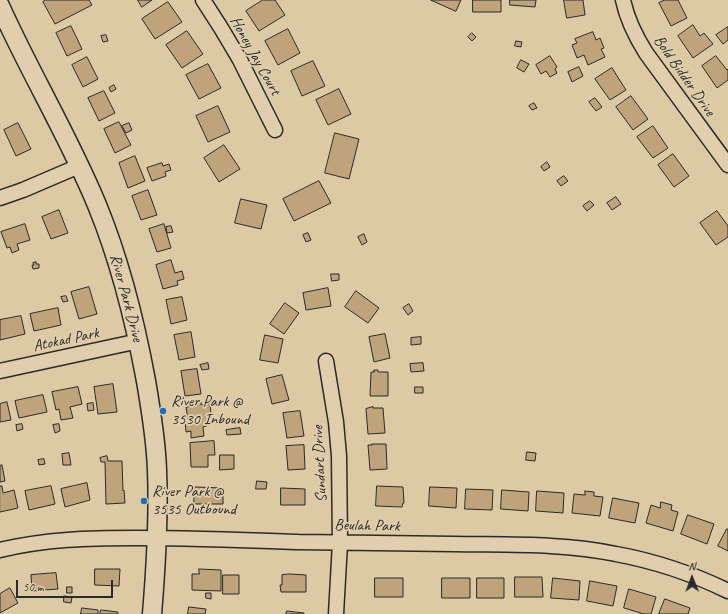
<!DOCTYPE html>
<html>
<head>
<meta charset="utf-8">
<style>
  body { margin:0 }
  #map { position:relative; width:728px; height:614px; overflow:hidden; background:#ddc9a4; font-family:Caveat,sans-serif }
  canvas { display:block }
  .north { position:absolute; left:672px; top:558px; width:40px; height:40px; -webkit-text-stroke:3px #e0ceac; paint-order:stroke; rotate:359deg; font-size:11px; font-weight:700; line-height:16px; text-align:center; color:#2b2b2b }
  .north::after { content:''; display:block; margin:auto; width:14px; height:18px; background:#2b2b2b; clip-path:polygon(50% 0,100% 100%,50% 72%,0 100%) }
  .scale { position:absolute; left:16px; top:580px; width:97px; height:18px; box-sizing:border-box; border:2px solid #2b2b2b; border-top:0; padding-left:5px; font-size:12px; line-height:14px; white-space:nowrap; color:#2b2b2b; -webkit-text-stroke:3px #e0ceac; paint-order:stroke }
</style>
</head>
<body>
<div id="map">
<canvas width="728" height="614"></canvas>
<div class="north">N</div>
<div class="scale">50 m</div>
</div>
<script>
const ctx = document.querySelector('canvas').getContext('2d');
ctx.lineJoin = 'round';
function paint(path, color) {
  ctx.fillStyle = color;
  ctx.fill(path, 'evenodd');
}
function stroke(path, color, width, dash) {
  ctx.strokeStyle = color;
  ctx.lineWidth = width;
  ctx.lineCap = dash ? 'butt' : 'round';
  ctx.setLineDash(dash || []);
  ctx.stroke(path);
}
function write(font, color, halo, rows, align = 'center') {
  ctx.font = font + ' Caveat,sans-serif';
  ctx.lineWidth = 3.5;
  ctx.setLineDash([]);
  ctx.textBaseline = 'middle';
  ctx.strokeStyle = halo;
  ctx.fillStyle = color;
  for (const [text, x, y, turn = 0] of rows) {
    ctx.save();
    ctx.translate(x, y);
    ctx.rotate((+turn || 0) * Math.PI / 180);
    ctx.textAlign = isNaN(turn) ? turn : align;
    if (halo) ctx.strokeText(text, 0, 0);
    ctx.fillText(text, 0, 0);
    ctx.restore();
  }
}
const building = new Path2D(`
  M46,0h43l3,5 -37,19 -12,-22z
  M138,0h14l-10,7z
  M263,0h12l10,15 -26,16 -13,-20z
  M431,0h30l-5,11z
  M473,0h28v12h-28z
  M510,0h26l-1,7 -25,-2z
  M564,0h19l2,15 -18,3z
  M665,0h13l9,18 -16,8 -12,-23z
  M168,2l14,20 -27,17 -13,-20z
  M693,25l7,11 4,-3 9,11 -20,14 -15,-22z
  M71,26l11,23 -15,7 -11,-23z
  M728,27v13l-5,4 -7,-9z
  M288,29l12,24 -22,12 -13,-24z
  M187,31l16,23 -21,14 -16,-23z
  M593,32l3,8 4,-2 4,10 -3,1 4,8 -17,8 -4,-10 -7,3 -5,-13 5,-2 -2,-4z
  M472,33l4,4 -4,4 -4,-4z
  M106,35l2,6 -5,1 -2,-6z
  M516,41l6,1 -1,5 -6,-1z
  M550,56l7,11 -2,2 2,4 -7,4 -4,-6 -5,3 -5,-9z
  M716,56l11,14 1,-1v11l-11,8 -15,-22z
  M87,57l11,22 -15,8 -11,-22z
  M521,60l8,4 -5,8 -7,-4z
  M313,61l12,25 -23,10 -11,-25z
  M208,64l13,24 -22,11 -13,-24z
  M579,67l4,9 -11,6 -4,-10z
  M612,68l14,22 -16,10 -15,-21z
  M114,85l2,4 -5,3 -2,-4z
  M339,89l12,25 -23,11 -12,-25z
  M104,91l11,22 -16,8 -11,-23z
  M631,96l17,23 -15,11 -17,-23z
  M595,98l7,9 -6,4 -7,-9z
  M534,103l3,5 -5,2 -3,-4z
  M218,106l12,26 -22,10 -12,-26z
  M119,122l12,23 -16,8 -11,-24z
  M18,123l13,26 -15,7 -12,-26z
  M129,123l3,7 -6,3 -4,-7z
  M653,126l15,22 -15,10 -16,-21z
  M335,133l24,6 -10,40 -24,-6z
  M224,145l16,24 -21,13 -15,-24z
  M673,154l16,22 -15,11 -16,-22z
  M135,156l10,25 -17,7 -9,-25z
  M547,162l3,5 -6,4 -3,-4z
  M162,163l1,3 6,-2 2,6 -6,2 1,4 -14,5 -5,-13z
  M564,176l4,5 -7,5 -4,-5z
  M319,181l12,22 -37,18 -11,-22z
  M148,190l9,25 -16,5 -9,-24z
  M616,197l5,7 -9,6 -5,-7z
  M241,199l26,6 -6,24 -26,-6z
  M590,201l4,4 -7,6 -4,-5z
  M59,210l9,23 -17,6 -9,-22z
  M717,211l11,15v11l-12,8 -16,-22z
  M25,224l5,16 -13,4 2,6 -7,3 -2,-6 -3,1 -6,-16z
  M164,224l7,24 -14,4 -8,-23z
  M171,226l2,6 -6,1 -1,-6z
  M308,233l3,7 -5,2 -3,-7z
  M364,234l3,8 -5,3 -4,-8z
  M171,260l4,13 7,-2 2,8 -7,2 1,4 -15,4 -7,-24z
  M36,262v2h3v4l-6,1 -1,-4h2l-1,-2z
  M331,274h8v6l-7,1z
  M89,287l8,27 -18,5 -8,-27z
  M328,288l3,18 -25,4 -3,-17z
  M356,291l23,17 -11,15 -23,-16z
  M66,296l2,5 -5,1 -2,-5z
  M182,297l5,23 -16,4 -5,-24z
  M285,303l14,10 -15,21 -14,-10z
  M409,304l4,7 -5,4 -5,-7z
  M58,308l3,17 -27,6 -4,-17z
  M21,316l4,18 -25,6v-20z
  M191,332l4,25 -16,3 -5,-25z
  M385,334l5,24 -16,4 -5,-25z
  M265,335l18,4 -5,24 -18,-3z
  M421,337v7l-10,1v-7z
  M208,363l1,6 -7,1 -2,-5z
  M423,363l1,8 -13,1 -1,-8z
  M197,369l4,25 -16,2 -4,-25z
  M374,370h4v2h10v24h-18l1,-24h3z
  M282,375l7,25 -17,4 -6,-25z
  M113,384l4,28 -19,2 -4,-27z
  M78,387l4,17 -12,3 3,11 -12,2 -2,-11 -3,1 -4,-18z
  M415,387h8v6h-8z
  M43,395l4,17 -28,6 -4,-17z
  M7,402l4,18 -11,2v-18z
  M197,402h4v3l9,-1 2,20 -9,3 1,9 -13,2v-7l-5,1 -1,-11 3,-1 -2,-13 11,-1z
  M93,403l1,7 -6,1 -1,-7z
  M373,407v1h10l2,25 -17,1 -2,-25z
  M300,411l4,25 -17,2 -4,-25z
  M22,424l1,5 -6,2 -1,-6z
  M59,424l1,7 -5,2 -2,-8z
  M240,428l1,6 -14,1 -1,-5z
  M214,441l1,14h-7v12h-17l-1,-24z
  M372,444h14l1,25 -17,1 -2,-25h4z
  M304,445l1,24 -17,1 -2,-24z
  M527,452l9,1 -1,8 -9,-1z
  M69,453l2,12h-8l-1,-11z
  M220,455h14v14l-14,1z
  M107,456l1,5h14l1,30 1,-1 1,13 -19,1 -1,-42h-4l-1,-4z
  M44,459l1,5 -6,1 -1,-5z
  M2,465l3,16 -5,1v-16z
  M257,481l10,1 -1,7h-10z
  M87,483l3,17 -25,7 -4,-18z
  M0,486h2l1,7 11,-3 4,18 -18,4z
  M51,486l4,18 -26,6 -4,-19z
  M377,486l26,1 1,16h-1l-1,4 -26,-1z
  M195,487l28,1v16h-29z
  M430,487l27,1 -1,20 -27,-2z
  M281,488l24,1v16h-24z
  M466,489l27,1 -1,20 -27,-1z
  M502,490l27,2 -1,19 -27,-2z
  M537,491l27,2 -1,20 -27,-2z
  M585,491l9,1v4l9,1 -3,19 -28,-3 2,-19 11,1z
  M613,498l26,5 -4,20 -26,-5z
  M661,502l11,3 -1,5 7,2 -5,19 -27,-8 5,-18 9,3z
  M688,515l26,9 -7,20 -26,-10z
  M727,529h1v22l-10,-5z
  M95,569h25l-1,17 -24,-1z
  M199,569l22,1v21l-29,-1v-16h7z
  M56,573l2,16 -26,2 -1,-16z
  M290,574l16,1v17h-25l-1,-7h2v-10z
  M223,575h16v19h-16z
  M515,577h27l1,20h-28z
  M375,578h28v19h-28z
  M442,578h28v20h-28z
  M477,578h27v20h-27z
  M553,578l27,3 -1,19 -28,-2z
  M590,581l27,5 -4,20 -26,-5z
  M67,587h5v6h-5z
  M10,588l8,15 -18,10v-19z
  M629,589l27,8 -5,17h-7l-20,-6z
  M206,593h5v6l-5,-1z
  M64,596l8,1 -1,6 -7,-1z
  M665,599l25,9 -2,6h-29z
  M189,607l17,2 -1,5h-17z
  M82,608l16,2v4h-17z
  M101,610l17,2v2h-18z
  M287,611l17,2v1h-18z`);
paint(building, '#bea37b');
stroke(building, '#2b2b2b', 1);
const minor = new Path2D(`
  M203,0l18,28 19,32 35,70
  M623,0c4,19 13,37 23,53l82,112
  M0,198l23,-8 56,-24
  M326,361l10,61 3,34 1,87 -4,71
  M0,371l139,-30
  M0,550c46,-11 89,-12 136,-12 54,0 108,2 163,4 51,1 103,1 155,2 54,1 109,-1 162,10 38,7 77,20 112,37`);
const tertiary = new Path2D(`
  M0,6c30,67 69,131 97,199 23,56 38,116 49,176 5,29 10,59 11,89 2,48 -1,96 -5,144`);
stroke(minor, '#2b2b2b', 17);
stroke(tertiary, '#2b2b2b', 21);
stroke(minor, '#e0ceac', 14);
stroke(tertiary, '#e0ceac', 18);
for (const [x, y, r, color] of [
  [163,411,4,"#1f6fb2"],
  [144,501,4,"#1f6fb2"]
]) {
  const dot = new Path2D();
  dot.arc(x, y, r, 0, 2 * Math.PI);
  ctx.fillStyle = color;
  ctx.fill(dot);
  stroke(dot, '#e0ceac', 1.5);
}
write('16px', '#2b2b2b', '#e0ceac', [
  ["Honey Jay Court",255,56,61],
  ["Bold Bidder Drive",684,76,55],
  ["River Park Drive",126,298,75],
  ["Atokad Park",66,340,-12],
  ["Sundart Drive",320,464,-93],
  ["Beulah Park",367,526,1]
]);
write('16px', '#2b2b2b', '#e0ceac', [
  ["River Park @",171,402],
  ["3530 Inbound",171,420],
  ["River Park @",152,492],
  ["3535 Outbound",152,510]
], 'left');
</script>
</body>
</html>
